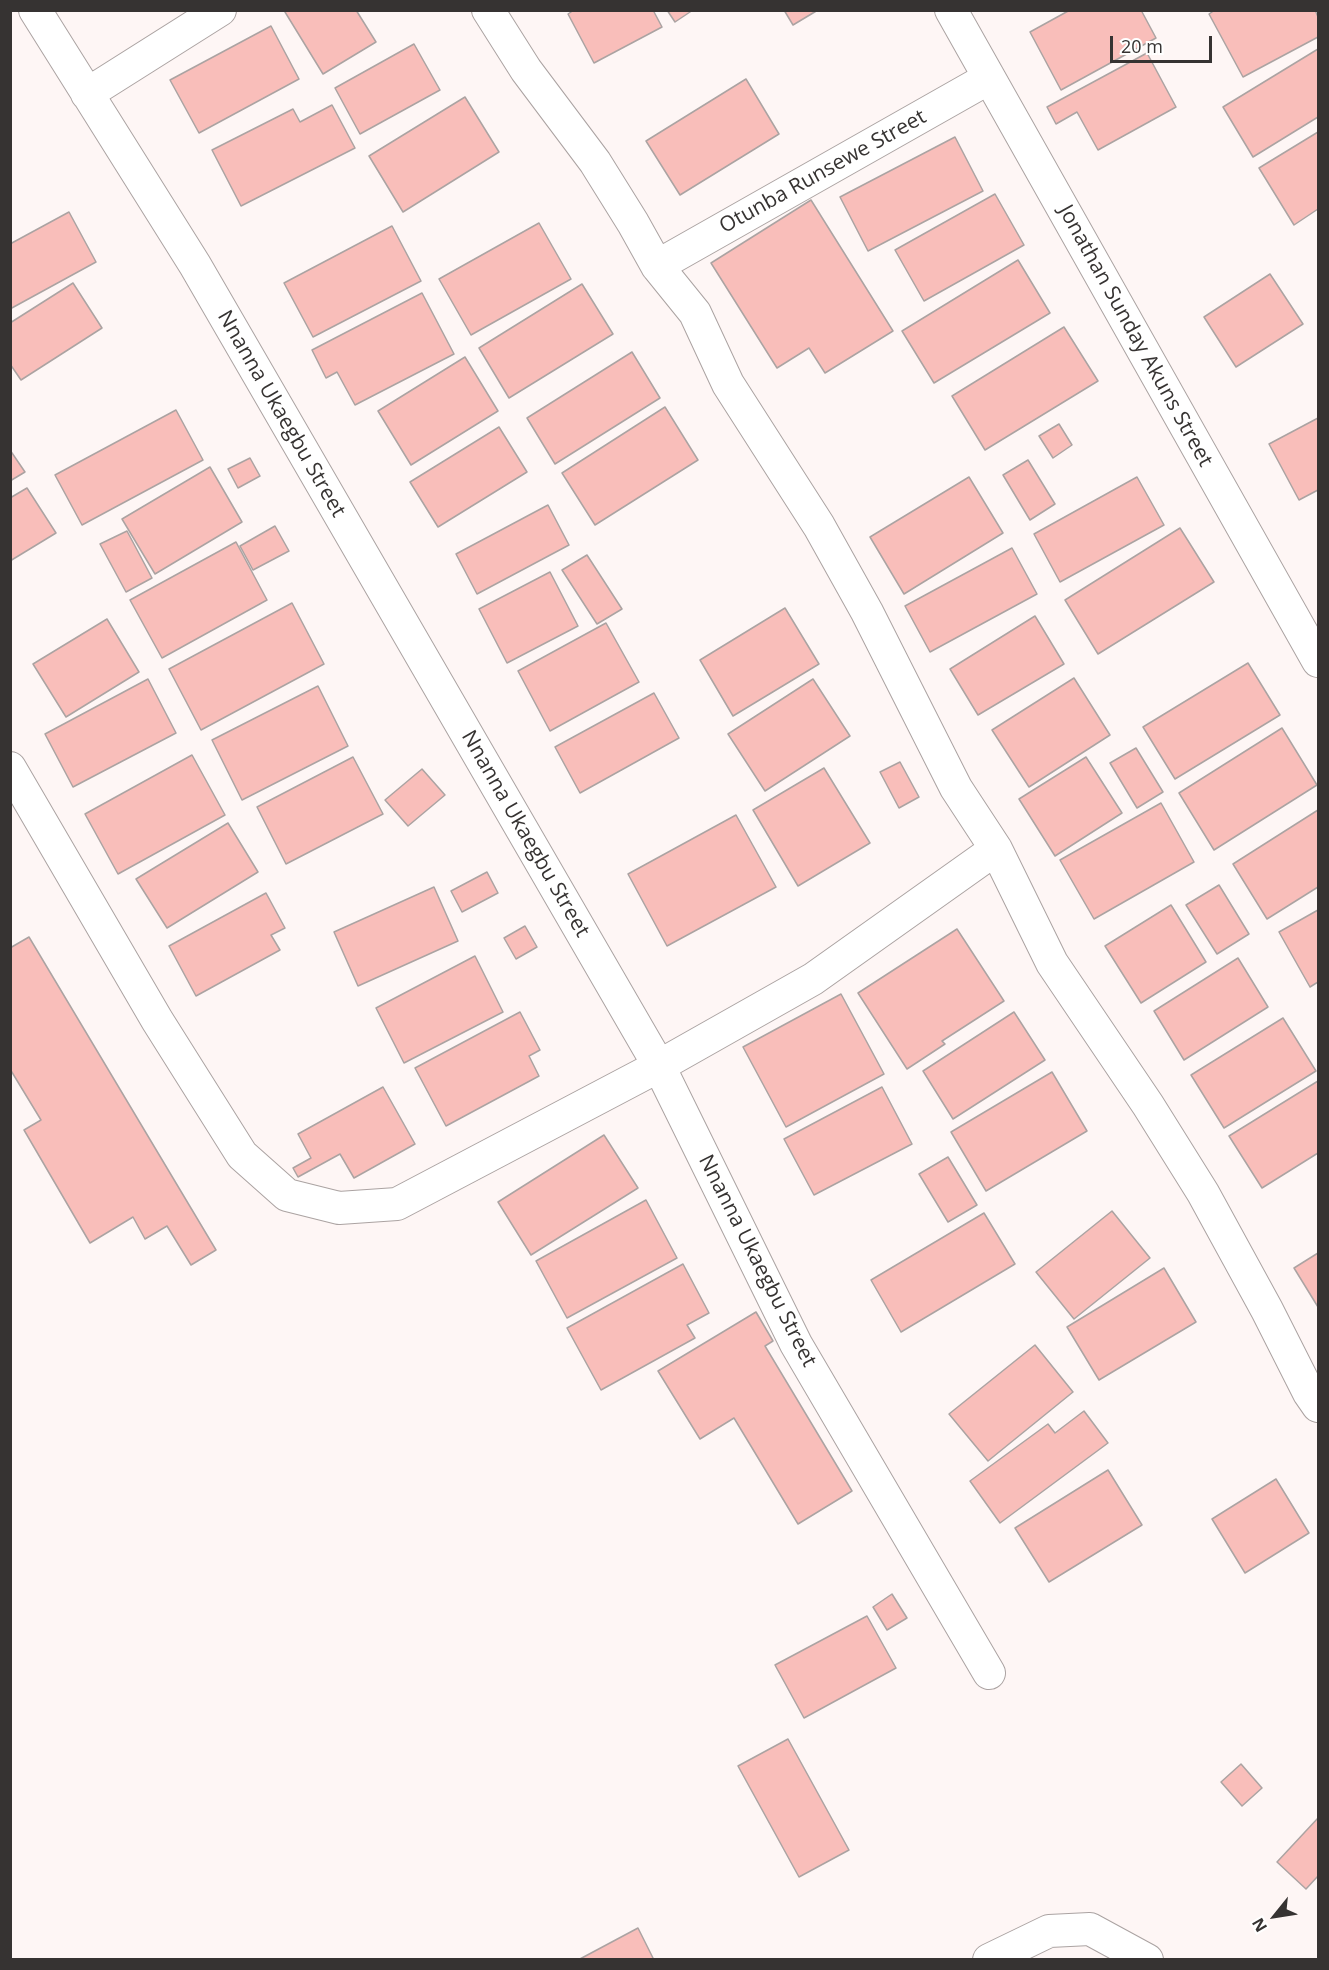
<!DOCTYPE html>
<html>
<head>
<meta charset="utf-8">
<style>
  body { margin:0 }
  #map { position:relative; width:1329px; height:1970px; overflow:hidden; background:#fef6f5; font-family:"Open Sans",sans-serif }
  canvas { display:block }
  .frame { position:absolute; inset:0; border:12px solid #363332; pointer-events:none }
  .north { position:absolute; left:1245px; top:1886px; width:60px; height:60px; -webkit-text-stroke:4px #fff; paint-order:stroke; rotate:240deg; font-size:16px; font-weight:700; line-height:24px; text-align:center; color:#363332 }
  .north::after { content:''; display:block; margin:auto; width:21px; height:27px; background:#363332; clip-path:polygon(50% 0,100% 100%,50% 72%,0 100%) }
  .scale { position:absolute; left:1110px; top:36px; width:102px; height:27px; box-sizing:border-box; border:3px solid #363332; border-top:0; padding-left:8px; font-size:18px; line-height:21px; white-space:nowrap; color:#363332; -webkit-text-stroke:4px #fff; paint-order:stroke }
</style>
</head>
<body>
<div id="map">
<canvas width="1329" height="1970"></canvas>
<div class="frame"></div>
<div class="north">N</div>
<div class="scale">20 m</div>
</div>
<script>
const ctx = document.querySelector('canvas').getContext('2d');
ctx.lineJoin = 'round';
function paint(path, color) {
  ctx.fillStyle = color;
  ctx.fill(path, 'evenodd');
}
function stroke(path, color, width, dash) {
  ctx.strokeStyle = color;
  ctx.lineWidth = width;
  ctx.lineCap = dash ? 'butt' : 'round';
  ctx.setLineDash(dash || []);
  ctx.stroke(path);
}
function write(font, color, halo, rows, align = 'center') {
  ctx.font = font + ' "Open Sans",sans-serif';
  ctx.lineWidth = 5;
  ctx.setLineDash([]);
  ctx.textBaseline = 'middle';
  ctx.strokeStyle = halo;
  ctx.fillStyle = color;
  for (const [text, x, y, turn = 0] of rows) {
    ctx.save();
    ctx.translate(x, y);
    ctx.rotate((+turn || 0) * Math.PI / 180);
    ctx.textAlign = isNaN(turn) ? turn : align;
    if (halo) ctx.strokeText(text, 0, 0);
    ctx.fillText(text, 0, 0);
    ctx.restore();
  }
}
const building = new Path2D(`
  M287,10h69l20,32 -53,32 -38,-62z
  M574,10h79l9,17 -68,36 -26,-49z
  M667,10h26l-18,12z
  M784,10h34l-25,15z
  M1070,10h71l15,28 -95,52 -31,-58z
  M1215,10h100l3,7v20l-75,40 -34,-63z
  M271,26l28,53 -100,54 -29,-53z
  M414,44l26,46 -80,44 -25,-46z
  M1318,49v68l-65,40 -30,-50z
  M1147,53l29,54 -78,43 -21,-38 -21,12 -9,-17z
  M746,79l33,55 -99,61 -34,-54z
  M465,97l34,55 -96,60 -34,-56z
  M332,105l23,43 -114,58 -29,-56 81,-41 7,13z
  M1318,132v77l-24,16 -35,-57z
  M955,137l28,54 -115,60 -28,-54z
  M995,194l29,51 -100,56 -29,-51z
  M811,200l82,131 -68,42 -16,-25 -32,20 -66,-105z
  M69,212l27,50 -86,47v-65z
  M539,223l32,56 -100,56 -32,-56z
  M392,226l29,55 -108,56 -29,-54z
  M1018,260l32,53 -116,70 -32,-52z
  M1270,274l33,50 -67,43 -32,-50z
  M73,283l29,45 -81,52 -11,-16v-41z
  M582,284l31,50 -104,64 -30,-50z
  M422,293l32,61 -99,51 -18,-33 -11,6 -14,-28z
  M1064,327l34,54 -113,69 -33,-54z
  M632,352l28,46 -105,66 -28,-46z
  M465,357l33,54 -87,54 -33,-54z
  M665,407l33,53 -103,65 -33,-52z
  M176,410l27,50 -121,65 -27,-50z
  M1318,418v72l-19,10 -30,-56z
  M1059,424l13,21 -19,13 -14,-22z
  M499,427l28,45 -89,55 -28,-45z
  M10,450l15,22 -15,9z
  M250,458l10,18 -22,12 -10,-19z
  M1028,460l27,44 -25,16 -27,-45z
  M210,467l32,55 -87,52 -33,-55z
  M969,477l34,56 -99,61 -34,-57z
  M1137,477l27,48 -104,57 -26,-48z
  M27,488l29,45 -46,28v-63z
  M548,505l21,40 -92,49 -21,-40z
  M275,526l14,25 -36,19 -13,-24z
  M1180,528l34,54 -116,72 -33,-54z
  M127,531l25,47 -26,14 -26,-48z
  M236,542l31,58 -105,58 -32,-58z
  M1012,548l25,46 -107,58 -25,-46z
  M587,555l35,54 -25,15 -35,-54z
  M550,572l28,54 -71,37 -28,-54z
  M292,603l32,61 -123,66 -32,-61z
  M785,608l34,56 -86,52 -33,-56z
  M1035,616l29,48 -86,51 -28,-46z
  M107,619l32,53 -73,45 -33,-53z
  M606,623l33,59 -89,49 -32,-60z
  M1248,663l32,52 -105,64 -32,-52z
  M1074,678l36,57 -81,52 -37,-57z
  M148,679l28,54 -103,54 -28,-53z
  M813,679l37,57 -85,55 -37,-57z
  M318,686l30,60 -106,54 -30,-60z
  M654,693l25,45 -99,55 -25,-46z
  M1282,728l35,57 -103,65 -35,-57z
  M1136,748l27,44 -26,16 -27,-45z
  M192,755l33,60 -107,59 -33,-60z
  M353,757l30,57 -97,50 -29,-57z
  M1086,757l36,56 -67,43 -36,-57z
  M900,762l19,35 -20,11 -19,-36z
  M824,768l46,75 -72,43 -45,-76z
  M422,769l23,26 -37,31 -23,-26z
  M1161,803l33,59 -100,57 -34,-59z
  M1318,810v77l-51,32 -34,-55z
  M736,815l40,72 -109,59 -39,-72z
  M228,823l30,49 -91,56 -31,-49z
  M487,872l11,21 -36,19 -11,-21z
  M1219,885l30,49 -32,20 -31,-49z
  M434,887l24,54 -100,45 -24,-54z
  M266,893l19,35 -14,7 9,15 -84,46 -27,-50z
  M1171,905l35,57 -65,41 -36,-57z
  M1318,910v72l-8,5 -31,-55z
  M525,926l12,21 -21,12 -12,-21z
  M957,929l47,72 -62,40 3,3 -38,25 -49,-76z
  M29,937l187,313 -25,15 -24,-39 -22,13 -12,-22 -43,26 -66,-113 17,-10 -31,-51v-121z
  M475,956l28,56 -99,51 -28,-55z
  M1238,958l30,49 -84,53 -30,-49z
  M841,994l43,80 -98,53 -43,-80z
  M520,1012l20,38 -11,6 10,20 -93,50 -31,-58z
  M1014,1012l31,48 -92,59 -30,-48z
  M1283,1018l33,53 -92,57 -33,-53z
  M1052,1072l35,59 -101,60 -35,-59z
  M1318,1081v72l-56,35 -33,-52z
  M383,1087l32,57 -61,34 -14,-24 -42,23 -5,-9 18,-10 -13,-24z
  M882,1087l30,57 -98,51 -30,-56z
  M604,1135l34,53 -107,67 -33,-53z
  M948,1157l29,48 -29,17 -29,-48z
  M646,1200l31,58 -110,60 -31,-57z
  M1112,1211l38,47 -76,61 -38,-47z
  M984,1213l31,51 -114,68 -30,-52z
  M1318,1253v54l-24,-39z
  M683,1264l26,49 -22,12 8,13 -94,52 -34,-62z
  M1164,1268l32,54 -97,58 -32,-53z
  M756,1312l17,29 -8,5 87,145 -54,33 -64,-106 -34,21 -42,-68z
  M1035,1345l38,47 -85,69 -39,-47z
  M1084,1411l24,32 -108,80 -30,-42 78,-57 7,9z
  M1108,1470l34,55 -93,57 -34,-54z
  M1276,1479l33,54 -64,40 -33,-54z
  M892,1594l15,24 -20,12 -14,-23z
  M867,1616l29,52 -92,50 -29,-53z
  M788,1739l61,111 -50,27 -61,-111z
  M1241,1764l21,24 -20,18 -21,-24z
  M1318,1818v58l-12,13 -29,-27z
  M638,1928l16,32h-76z`);
paint(building, '#f9beba');
stroke(building, '#aba3a2', 1.5);
const minor = new Path2D(`
  M35,10l160,255 464,801 137,278 193,329
  M488,10l38,60 69,92 38,61 24,43 38,47 33,71 91,142 48,86 89,176 40,61 56,114 96,142 55,88 64,117 42,83 9,13
  M951,10l367,651
  M87,94l133,-84
  M657,266l332,-188
  M10,768l147,252 85,135 45,40 52,13 58,-4 262,-138 154,-87 183,-130
  M989,1960l60,-29 41,-2 57,31`);
stroke(minor, '#aba3a2', 34);
stroke(minor, '#fff', 32);
write('21px', '#363332', '#fff', [
  ["Otunba Runsewe Street",823,172,-29],
  ["Jonathan Sunday Akuns Street",1135,336,61],
  ["Nnanna Ukaegbu Street",281,414,60],
  ["Nnanna Ukaegbu Street",525,834,60],
  ["Nnanna Ukaegbu Street",757,1261,63]
]);
</script>
</body>
</html>
